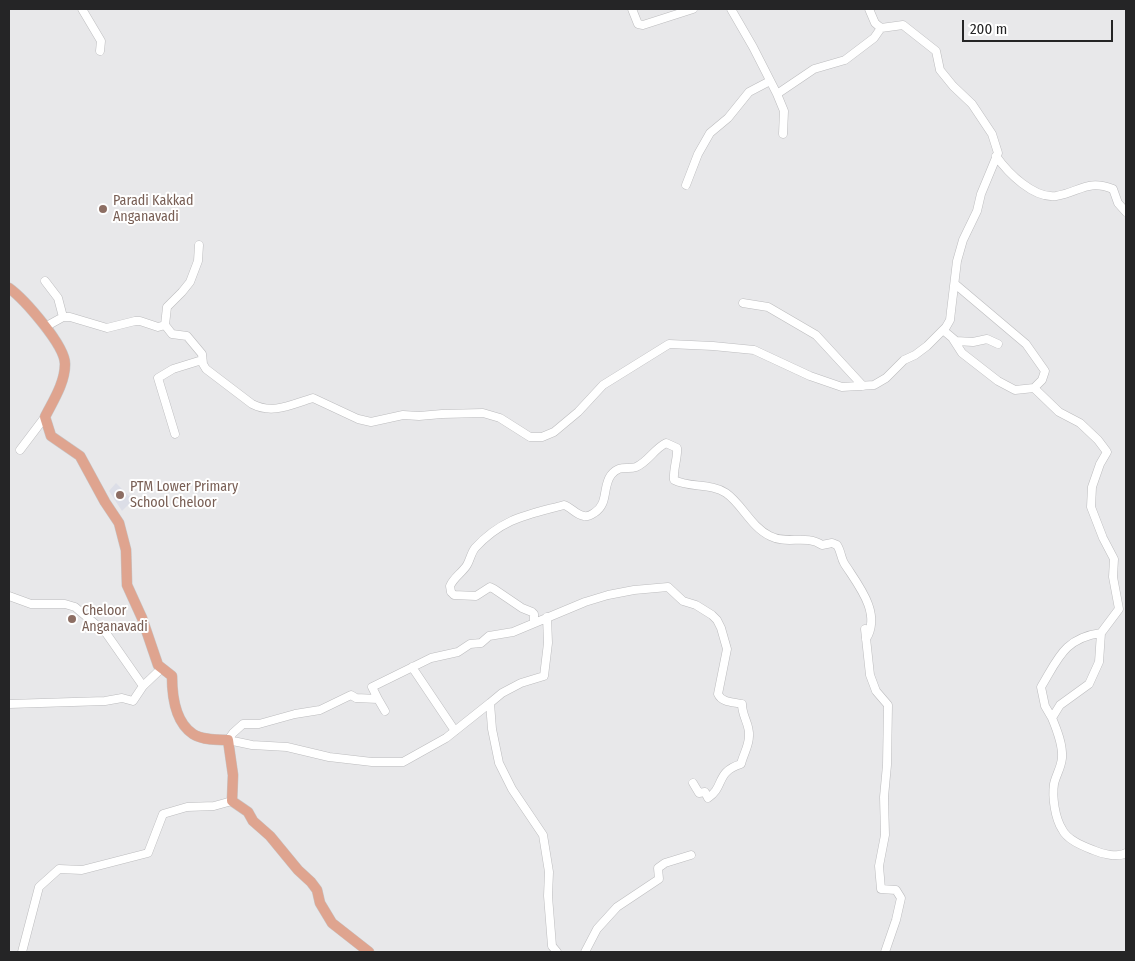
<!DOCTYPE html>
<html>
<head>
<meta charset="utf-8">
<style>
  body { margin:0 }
  #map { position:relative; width:1135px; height:961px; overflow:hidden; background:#e8e8ea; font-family:"Fira Sans Condensed",sans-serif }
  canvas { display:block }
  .frame { position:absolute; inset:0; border:10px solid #252526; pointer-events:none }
  .scale { position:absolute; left:962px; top:20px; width:151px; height:22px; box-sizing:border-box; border:2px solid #252526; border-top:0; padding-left:6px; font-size:15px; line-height:18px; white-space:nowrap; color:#252526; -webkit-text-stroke:4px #fff; paint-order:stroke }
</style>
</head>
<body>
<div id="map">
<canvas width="1135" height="961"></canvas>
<div class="frame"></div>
<div class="scale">200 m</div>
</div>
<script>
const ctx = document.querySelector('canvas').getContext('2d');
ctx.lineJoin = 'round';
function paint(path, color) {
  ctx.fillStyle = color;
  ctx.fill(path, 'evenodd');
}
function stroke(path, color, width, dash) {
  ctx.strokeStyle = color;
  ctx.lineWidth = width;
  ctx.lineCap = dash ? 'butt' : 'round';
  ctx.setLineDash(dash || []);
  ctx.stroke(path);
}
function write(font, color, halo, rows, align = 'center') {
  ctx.font = font + ' "Fira Sans Condensed",sans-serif';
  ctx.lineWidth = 4;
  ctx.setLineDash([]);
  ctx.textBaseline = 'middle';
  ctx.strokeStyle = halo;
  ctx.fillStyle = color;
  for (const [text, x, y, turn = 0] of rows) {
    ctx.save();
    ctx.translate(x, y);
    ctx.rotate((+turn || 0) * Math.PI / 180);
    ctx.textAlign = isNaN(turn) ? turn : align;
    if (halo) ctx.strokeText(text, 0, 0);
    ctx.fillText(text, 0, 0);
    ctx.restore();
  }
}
paint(new Path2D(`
  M116,483l17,17 -11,11 -13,-20z`), '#dcdee7');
const minor = new Path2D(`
  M82,9l19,32 -1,10
  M632,9l6,15 5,1 50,-16
  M731,9l22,38 24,47 7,17 -1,23
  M777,94l37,-25 31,-9 29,-22 7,-10
  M996,156c12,17 38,43 60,40 24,-4 31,-17 57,-7l5,14 8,9
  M686,185l12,-31 12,-21 18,-15 21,-26 21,-11
  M45,281l13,17 5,19
  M955,284l71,60 19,27 -3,9 -8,8 25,24 21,11 18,17 9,12 -7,12 -8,23 -1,20 12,31 11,21 -1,18 6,32 -18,24 -2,29 -10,22 -29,21 -8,13c5,12 11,27 10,40 -1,10 -6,17 -8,26 -2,13 1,34 8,45 5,11 21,17 31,21 9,4 25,8 33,3
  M743,303l25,4 48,28 47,51
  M165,325l2,-18 15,-15 8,-10 8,-21 1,-16
  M45,327l18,-10h7l37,11 28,-7h5l18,6 7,-2 7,9 15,2 15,18 1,10 3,5 46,35c21,11 40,0 61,-6l45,21 13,3 32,-7 16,1 23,-2 41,-1 17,5 30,19h12l12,-5 24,-20 25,-27 66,-41 44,2 41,4 56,26 32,11 32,-2 12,-7 18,-18 11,-5 12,-9 19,-19 4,-7 1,-9 6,-50 6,-21 14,-29 4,-17 17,-41 -6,-19 -20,-30 -19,-18 -13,-16 -4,-19 -33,-26 -22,3 -6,-5 -6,-14
  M943,330l13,11 17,1 14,-3 11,5
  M953,339l9,14 36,28 17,9 19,-2
  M175,434l-17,-56 15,-9 29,-9
  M20,450l25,-33
  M9,596l22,8h34l10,3 31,26 37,53
  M534,622v-8l-2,-2 -10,-4 -28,-19 -4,-2 -14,9 -22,-1 -3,-3 -1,-6c4,-9 12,-13 17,-21 3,-5 4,-12 8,-17 28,-30 52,-33 89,-43 7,2 12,10 20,11 4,1 7,-1 10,-3 15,-9 8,-26 17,-38 9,-11 16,-5 25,-8 12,-5 18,-18 30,-24l11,5c1,10 -4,20 -3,32 16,8 37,3 52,13 16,11 25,34 44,43 17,9 36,-2 52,9l10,-2 5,2c4,6 4,13 7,18 14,22 38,50 22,76
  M865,629l5,46 6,16 12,14 -1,60 -3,32 1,38 -6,31 2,23 15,1 5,8 -5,22 -11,32
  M412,667l43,64
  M378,699l-6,-12 59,-29 27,-6 12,-8 11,-1 8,-7 24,-4 72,-30 23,-7 26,-5 34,-3 15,14 13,4 16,10 5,5 4,8 6,21 -9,45c4,9 16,8 24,10 0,13 8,20 7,32 0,10 -6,19 -8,28 -26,8 -16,23 -33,34l-3,-6 -6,1 -6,-10
  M490,703l12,-10 19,-10 23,-7 4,-33 -1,-26
  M9,704l96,-3 17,-3 11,3 10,-15 19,-18
  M385,711l-7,-12 -22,-1 -5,-3 -31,15 -25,4 -36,10h-16l-10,9 -5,7 24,5 35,2 42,10 43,5h31l43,-24 44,-35 2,26 7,34 13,26 31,46 6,37 -1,24 4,50 5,6
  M1052,718l-7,-12 -4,-19c17,-28 23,-49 60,-54
  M22,952l17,-65 20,-18 23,1 66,-17 15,-39 24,-7 27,-1 18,-5
  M585,952l12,-23 20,-22 42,-28 -1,-11 7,-5 26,-8`);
const major = new Path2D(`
  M9,288c15,11 56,57 56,76 0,19 -12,37 -20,53l6,19 29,20 25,46 14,21 7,27 1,35 15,33 16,47 14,11c0,19 3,46 21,58 9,6 25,6 35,6l5,35 -1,26 16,11 5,9 17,15 28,34 13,12 6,8 3,13 12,20 37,29`);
stroke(minor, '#bcbcbe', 9);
stroke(major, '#c6c6c7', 11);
stroke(minor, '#fff', 8);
stroke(major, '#dfa48f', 10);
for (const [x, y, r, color] of [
  [103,209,5,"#8d6e63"],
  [120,495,5,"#8d6e63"],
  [72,619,5,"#8d6e63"]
]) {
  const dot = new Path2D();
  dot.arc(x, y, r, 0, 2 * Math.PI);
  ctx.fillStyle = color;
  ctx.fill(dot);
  stroke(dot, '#fff', 2);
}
write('14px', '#785e54', '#fff', [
  ["Paradi Kakkad",113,201],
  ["Anganavadi",113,217],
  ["PTM Lower Primary",130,487],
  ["School Cheloor",130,503],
  ["Cheloor",82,611],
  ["Anganavadi",82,627]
], 'left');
</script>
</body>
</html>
